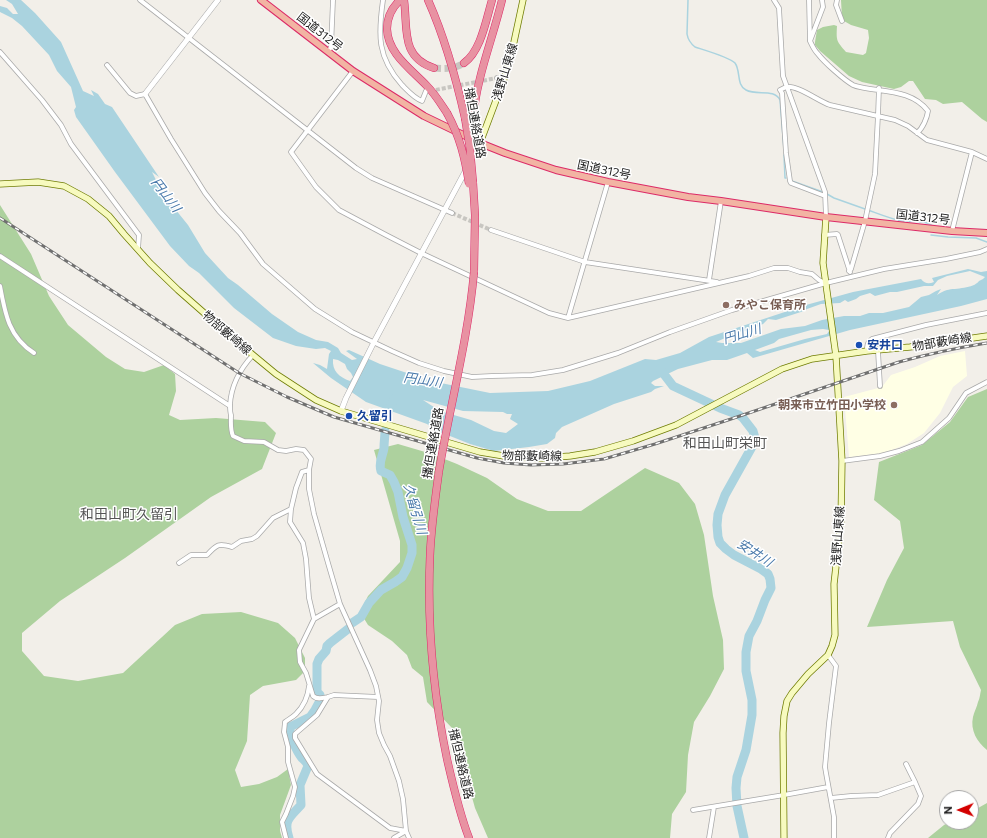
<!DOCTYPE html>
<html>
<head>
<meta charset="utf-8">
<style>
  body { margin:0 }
  #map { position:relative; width:987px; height:838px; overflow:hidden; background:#f2efe9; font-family:Commissioner,sans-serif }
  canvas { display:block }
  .north { position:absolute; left:939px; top:790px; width:40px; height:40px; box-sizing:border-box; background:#fff; border:1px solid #a7a7a7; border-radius:50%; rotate:269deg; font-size:11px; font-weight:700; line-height:16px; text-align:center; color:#222 }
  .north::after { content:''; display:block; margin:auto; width:14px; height:18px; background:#d40000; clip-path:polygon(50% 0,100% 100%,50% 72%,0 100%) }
</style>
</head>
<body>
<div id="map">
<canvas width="987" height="838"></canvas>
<div class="north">N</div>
</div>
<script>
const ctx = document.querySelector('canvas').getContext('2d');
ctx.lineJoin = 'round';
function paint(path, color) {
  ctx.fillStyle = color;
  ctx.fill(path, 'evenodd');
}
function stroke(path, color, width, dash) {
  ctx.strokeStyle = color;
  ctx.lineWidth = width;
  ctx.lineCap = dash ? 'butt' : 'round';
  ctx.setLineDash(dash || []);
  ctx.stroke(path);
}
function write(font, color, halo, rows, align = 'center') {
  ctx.font = font + ' Commissioner,"Noto Sans JP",sans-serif';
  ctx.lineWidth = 3;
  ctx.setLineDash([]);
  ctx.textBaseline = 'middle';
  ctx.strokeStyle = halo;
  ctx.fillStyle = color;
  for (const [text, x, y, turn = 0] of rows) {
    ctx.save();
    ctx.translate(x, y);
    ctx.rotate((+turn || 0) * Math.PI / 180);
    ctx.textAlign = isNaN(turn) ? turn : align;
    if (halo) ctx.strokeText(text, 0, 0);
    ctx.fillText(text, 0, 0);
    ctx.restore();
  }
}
paint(new Path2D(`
  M965,351l2,25 -14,11 -13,26 -16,20 -17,11 -23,9 -35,4 -5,-60 38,-10 9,-12 24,-8 25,-11z`), '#ffffe5');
paint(new Path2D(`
  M841,0h146v122l-5,-3 -20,-17 -19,2 -7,-4 -11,-1 -12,-18h-4l-8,6 -7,2 -32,-7 -13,-6 -29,-25 -5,-6v-3l2,-12 6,-3 11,-2 3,1c-1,16 0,15 9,26l17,3 3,-2 3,-15 -1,-8 -17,-5 -7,-4 -2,-3z
  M0,205l31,49 18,42 19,29 38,32 19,12 19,3 20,-7 11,9 1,17 -7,24 11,5 36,-2 49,4 11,11 -14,36 -51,28 -86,61 -65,43 -38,32v18l22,25 34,5 45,-8 52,-48 27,-11 39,-2 37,11 17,15 10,20v13l-9,9 -33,6 -13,9 -3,46 -12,29 6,17 18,-3 18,-7 11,-8 3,16 -11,30v16l2,7h-282z
  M987,389v361c-10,-8 -17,-20 -14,-33 1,-5 4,-10 5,-15 2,-4 2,-8 3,-12l-21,-43 -7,-26 -86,6 20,-47 17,-32 -4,-27 -26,-21 5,-38 43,-17 28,-23 18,-25z
  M398,444l34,10 25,10 30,14 30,21 31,12h33l64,-43 34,15 16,21 9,31 9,61 10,44 1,29 -14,27 -16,26 -6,33 -2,37 -14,22 -2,24h-182l-13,-30 -22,-79 -26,-27 -4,-25 -11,-9 -5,-13 -15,-14 -24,-16 -8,-13 8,-16 32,-34v-21l-26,-91z
  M987,803v35h-59l16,-13 6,-3h21v-10z`), '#add19e');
paint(new Path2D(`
  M6,0h15l14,13 26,29 22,49 11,5 -3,-6 7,4 7,10 7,3 47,70 -7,-5 11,22 25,31 17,28 23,25 10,7 34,29 26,18 18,8 12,2 10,6 3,5 11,7 5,-1 -11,-8 3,-1 31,14 51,17 59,12 58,-2 42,-10 55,-22 11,1 24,-7 29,-16 97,-32 47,-13 68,-13c4,5 8,5 13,3l-2,-4 36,-9 13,3 6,-1v28l-26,7 -111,24 -97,28 -6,-5 -20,7h-15l-34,9 -25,12 -2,2 4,3h9l-9,3 -4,3 -37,12 -52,23 -6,6 -1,5 -8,6 -18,3 -35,4 -24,-7 -35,-14 -8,-6 -61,-22 -35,-24 -18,-15 7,2 7,4 2,-15 2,-3 -6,-3 -9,1 -20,-3 -23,-8 -39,-30 -35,-35 -10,-7 -19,-20 -55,-74 -39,-55 -2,-7 2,-3 -5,-20 -14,-16 -8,-16 -27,-29 -10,-8 -12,-6v-6l7,2 6,6h5l-6,-10zM970,271l15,6 -2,2 -4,2c-6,8 -23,7 -32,9 -4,1 -7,3 -10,5l4,-6 -5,2 -7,4 -8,2 -12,10 -26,6h-14l-9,3h-16l-22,4 -17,6 -24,3 -40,14h-19l-6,-1 23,-10 11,-2 13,-6 5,-5 8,1 28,-9 3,-2 14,-5 19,-1 5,-3 3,2 8,-3 4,-3 10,-3 5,3 15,-4h7l27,-6h9l5,-6 9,-4zM823,329l6,1v1l-2,3 -22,5 -45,13 -5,-2 19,-7 5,-4 32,-9zM333,359l5,1 7,4 2,5 4,4 2,4 -3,4c-11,-4 -18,-10 -17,-22zM423,400l40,11 40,1 4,2h5l-2,5 8,5 -12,9 -12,-2 -23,-11 -31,-9z`), '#aad3df');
stroke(new Path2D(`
  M688,0l-1,34c1,6 3,9 8,13 9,3 34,10 40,16 6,8 1,22 11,27 11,6 28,-2 34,10l4,50
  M784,155l1,23h1
  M792,181l31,11
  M827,194l7,4 31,11
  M868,210c11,4 23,9 34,11 10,2 22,-2 31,5
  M931,235l17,2 28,1 11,4`), '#aad3df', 1.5);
stroke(new Path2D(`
  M660,369l13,17 47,22 19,7 4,3 10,13 2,7 -2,7 -28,50 -7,19 -1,11 1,12 2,6 6,6 8,6 27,14 7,5 2,5 1,9 -6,12 -8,21 -8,15 -3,16v19l6,29v15l-6,35 -9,27 -1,11 1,18 7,32
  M386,417l8,-18
  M352,623l9,-6 8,-14 12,-13 14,-8 7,-5 5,-9 5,-15v-8l-9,-28 -5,-25 -4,-10 -4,-7 -9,-4c-3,-9 2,-15 3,-23 0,-6 1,-12 1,-17
  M289,838c-6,-18 1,-21 12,-33l-1,-20 8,-19c-1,-4 -3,-5 -6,-8 -5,-6 -13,-23 -12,-31l20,-10 5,-7 6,-11 -1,-4 -3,-3v-28l2,-5 7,-8 1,-5 3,-3 18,-14`), '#aad3df', 9);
stroke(new Path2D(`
  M430,91l67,-13
  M452,213l39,17`), '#c8c6c1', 4, [4, 2]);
stroke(new Path2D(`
  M434,68c11,1 20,1 30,-5`), '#c8c6c1', 7, [7, 3.5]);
const minor = new Path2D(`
  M140,0l216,168 16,10 80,35
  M383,0c-5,35 -6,57 19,85 6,6 12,13 20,16l4,-10
  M774,0l5,8 4,68 42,116 1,25
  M809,0l1,41 13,-34 -1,-7
  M837,0l-1,5 6,16
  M810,41c2,4 4,9 8,13 6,8 26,26 35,31 4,2 8,2 12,3 22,4 48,3 63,23 -1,7 -5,17 -11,22
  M0,52l42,48 19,25 10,19 68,91 -1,14
  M328,52l3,-5 2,-47
  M107,65l23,28 6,3 9,-2 26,45 34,54 14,18 21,22 23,31 52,45 37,23 40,19 27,12 25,8 28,6 20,-1 40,-1 31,-5 55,-17 52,-21 62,-22 94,-27 58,-14 62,-10 34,-7 7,-3
  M353,71l-62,81 25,35 23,23 47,25 35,18 128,60 19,5 181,-42 25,-8h14l12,4 12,2 7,6 6,3
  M497,78l7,1
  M825,196l-34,-13 -1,-2 -4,-28 -4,-60 -2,-3c2,-1 4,-2 6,-3 12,-2 32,14 44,18l65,15 13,6 19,14 45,12 15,7
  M491,230l94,32 132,20
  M952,231l20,-79
  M824,235l13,-1 1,1 12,37
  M0,256l230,150
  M849,271l2,-2 14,-48 10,-47 3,-59 1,-27
  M709,280l12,-79
  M0,286c5,28 9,51 34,67
  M568,318l40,-136
  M867,351c0,-5 0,-9 5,-12l54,-14 61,-12
  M878,351l2,35
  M253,355c-13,14 -22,31 -23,50 0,3 0,7 1,10 0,7 -1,14 2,21l11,5 20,1 14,8 8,1 10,-2 8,1 7,9 -2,11v19l5,25 14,49 12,41 30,66 6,16 3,15 -2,19 2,13 5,12 6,11 9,25 4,18 3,32 3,7
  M842,461l38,-5 19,-5 23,-9 27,-24 17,-25 21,-11
  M309,470l-7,2 -6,16 -5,21 -1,13 13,21 3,16 3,39 5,21 -15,31 1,12 6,11 7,23c4,4 10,2 15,1
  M179,563l12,-8h16c10,-11 12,-12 25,-8l9,-6 11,-2 5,-3 16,-18 18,-9
  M314,619l26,-15
  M828,655l8,11 -7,57 -4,44 1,6 8,44v21
  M378,697l-44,-2 -6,2 -11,18 -22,19v4l22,36 73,54 16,3
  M831,798l20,-2 27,-1 37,-13
  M693,810l91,-15 44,-8
  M286,838l-4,-16 4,-8 7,-18 2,-9 -7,-25v-15l-4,-15 1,-10c4,-3 8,-5 11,-8 7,-7 12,-18 13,-28
  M394,838l12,-7
  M709,838l5,-31
  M888,838l2,-5 28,-29 3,-8 -6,-14 -9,-18`);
const tertiary = new Path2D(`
  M145,94l73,-94
  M471,159l9,-16
  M341,411l5,-13 28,-56 93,-174`);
const secondary = new Path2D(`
  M480,143l24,-64 7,-23 12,-56
  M0,184l38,-2 26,4 24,13 21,17 15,18 26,29 28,27 33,29 42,36 23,19 40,26 25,11 139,41 30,5 33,1 27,-2 25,-4 38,-11 43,-16 106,-56 30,-10 55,-8 43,-4 77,-11
  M784,838l-1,-105 1,-17 3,-15 5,-8 16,-19 20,-19 4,-9 3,-11 -1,-51 7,-63 1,-60 -6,-105 -13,-93 3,-46`);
const trunk = new Path2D(`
  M261,0l92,71 71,45 56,27 25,10 51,17 52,12 80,15 33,4 105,16 126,14 35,2`);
const motorway = new Path2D(`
  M404,0c4,28 -4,57 30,68
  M428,0c17,38 28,78 37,118
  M399,1c-8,8 -12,16 -12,28 1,25 24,40 40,57 8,8 14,18 20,27
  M464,63c17,-12 22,-43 28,-63
  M473,118c4,-42 19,-77 29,-118
  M473,182l2,33 -1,57
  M439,471c-4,29 -8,57 -9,85 -3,68 3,136 17,203 6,26 12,53 22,79`);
stroke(minor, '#a9a9a9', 5.5);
stroke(tertiary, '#a9a9a9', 6);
stroke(secondary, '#707d05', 7);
stroke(trunk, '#dc2a67', 8);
stroke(motorway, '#dc2a67', 8);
stroke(minor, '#fff', 4);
stroke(tertiary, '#fff', 5);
stroke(secondary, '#f7fabf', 5.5);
stroke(trunk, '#f2b4a3', 6);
stroke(motorway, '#e892a2', 7);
const rail = new Path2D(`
  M0,218l239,155 48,24 47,20 143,41 27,5 27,2 32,-1 41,-5 51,-15 76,-25 168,-57c29,-8 58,-14 88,-19`);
stroke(rail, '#707070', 3);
stroke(rail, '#fff', 1.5, [4.5]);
const motorwayBridge = new Path2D(`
  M447,113c13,24 18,45 22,71
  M465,118l5,31 3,33
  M473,146v-28
  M439,471c11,-66 29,-131 35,-199`);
stroke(motorwayBridge, '#dc2a67', 8, []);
stroke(motorwayBridge, '#e892a2', 7);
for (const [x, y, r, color] of [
  [726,305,4,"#8d6e63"],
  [859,345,4,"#1a4fb4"],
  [894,405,4,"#8d6e63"],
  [349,416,4,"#1a4fb4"]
]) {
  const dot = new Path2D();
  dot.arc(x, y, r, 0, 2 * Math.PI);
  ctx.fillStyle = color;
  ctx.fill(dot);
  stroke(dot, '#fff', 1.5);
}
write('12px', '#222', '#fff', [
  ["国道312号",320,32,38],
  ["浅野山東線",505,72,-73],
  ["播但連絡道路",475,123,80],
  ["国道312号",604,170,12],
  ["国道312号",923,217,7],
  ["物部藪崎線",227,333,41],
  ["物部藪崎線",942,342,-9],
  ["播但連絡道路",433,443,-80],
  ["物部藪崎線",532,456,1],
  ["浅野山東線",838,536,-86],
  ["播但連絡道路",461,764,77]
]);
write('bold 12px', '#785e54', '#fff', [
  ["みやこ保育所",734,305],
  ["朝来市立竹田小学校",886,405,"right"]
], 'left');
write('bold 12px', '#164399', '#fff', [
  ["安井口",867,345],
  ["久留引",357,416]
], 'left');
write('italic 13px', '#4a7aab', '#fff', [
  ["円山川",166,195,53],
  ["円山川",742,334,-17],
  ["円山川",423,380,8],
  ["久留引川",415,509,74],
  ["安井川",755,553,33]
]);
write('14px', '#555', '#fff', [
  ["和田山町栄町",725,443],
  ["和田山町久留引",129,514]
]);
</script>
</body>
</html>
